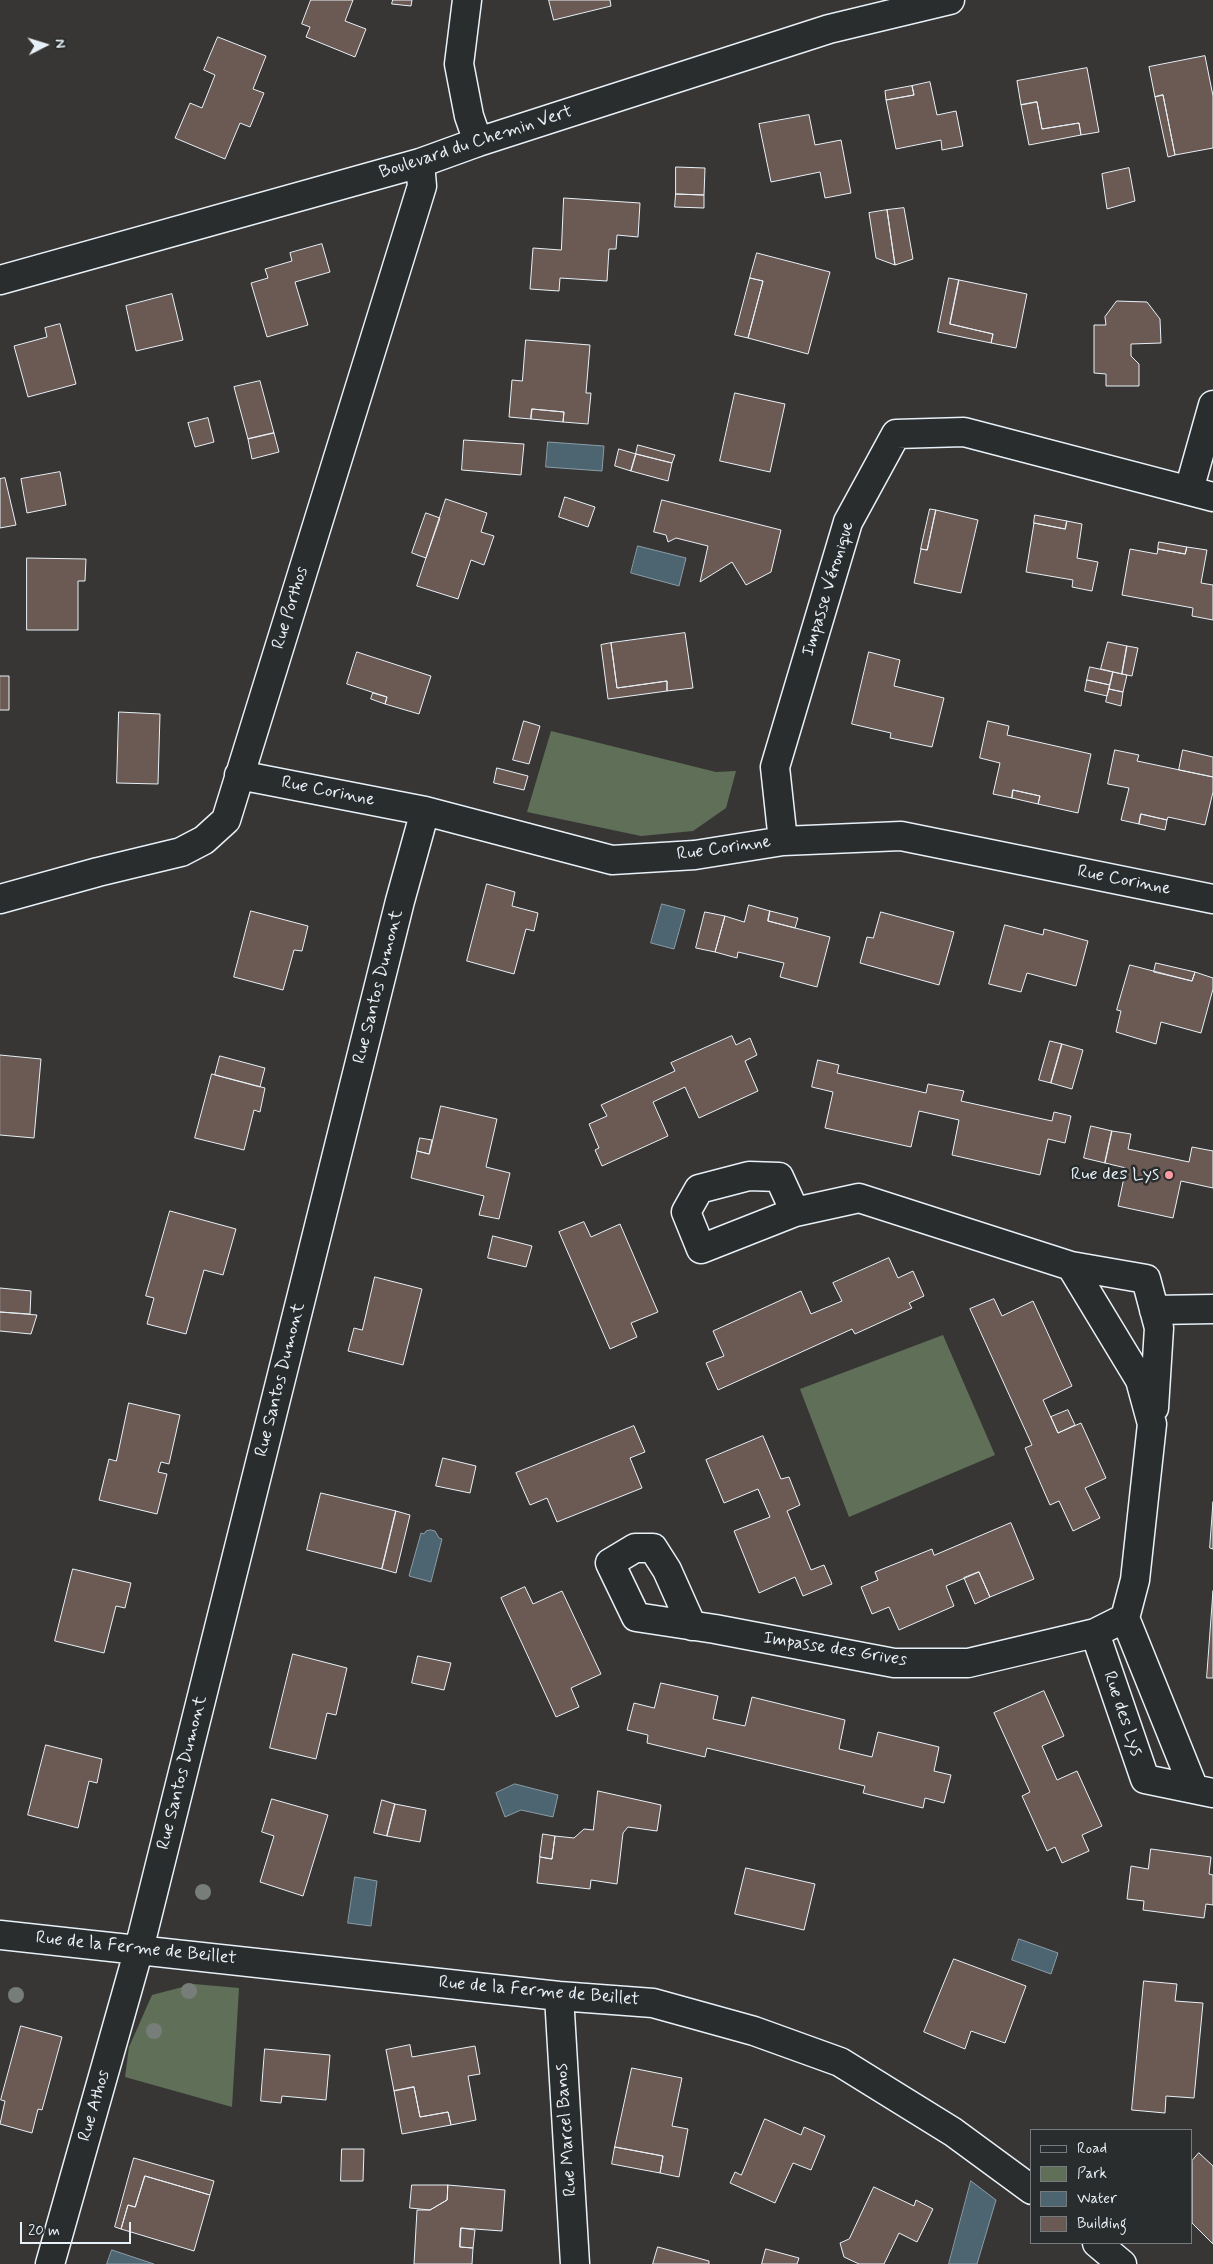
<!DOCTYPE html>
<html>
<head>
<meta charset="utf-8">
<style>
  body { margin:0 }
  #map { position:relative; width:1213px; height:2264px; overflow:hidden; background:#373635; font-family:Mynerve,sans-serif }
  canvas { display:block }
  .legend { position:absolute; left:1030px; top:2129px; width:162px; height:115px; box-sizing:border-box; background:#2a2d2e; border:1px solid #767b7f; margin:0; padding:6px 9px; list-style:none; font-size:15px; color:#e8f1f8 }
  .legend li { display:flex; align-items:center; gap:10px; height:25px }
  .legend b { width:25px; border:1px solid #767b7f }
  .north { position:absolute; left:20px; top:20px; width:50px; height:50px; -webkit-text-stroke:4px #2a2d2e; paint-order:stroke; rotate:85deg; font-size:14px; font-weight:700; line-height:20px; text-align:center; color:#e8f1f8 }
  .north::after { content:''; display:block; margin:auto; width:18px; height:22px; background:#e8f1f8; clip-path:polygon(50% 0,100% 100%,50% 72%,0 100%) }
  .scale { position:absolute; left:20px; top:2222px; width:111px; height:22px; box-sizing:border-box; border:2px solid #e8f1f8; border-top:0; padding-left:6px; font-size:15px; line-height:18px; white-space:nowrap; color:#e8f1f8; -webkit-text-stroke:4px #2a2d2e; paint-order:stroke }
</style>
</head>
<body>
<div id="map">
<canvas width="1213" height="2264"></canvas>
<ul class="legend">
<li><b style="height:6px;background:#2a2d2e"></b>Road</li>
<li><b style="height:14px;background:#607058"></b>Park</li>
<li><b style="height:14px;background:#4c6571"></b>Water</li>
<li><b style="height:14px;background:#6b5a53"></b>Building</li>
</ul>
<div class="north">N</div>
<div class="scale">20 m</div>
</div>
<script>
const ctx = document.querySelector('canvas').getContext('2d');
ctx.lineJoin = 'round';
function paint(path, color) {
  ctx.fillStyle = color;
  ctx.fill(path, 'evenodd');
}
function stroke(path, color, width, dash) {
  ctx.strokeStyle = color;
  ctx.lineWidth = width;
  ctx.lineCap = dash ? 'butt' : 'round';
  ctx.setLineDash(dash || []);
  ctx.stroke(path);
}
function write(font, color, halo, rows, align = 'center') {
  ctx.font = font + ' Mynerve,sans-serif';
  ctx.lineWidth = 5;
  ctx.setLineDash([]);
  ctx.textBaseline = 'middle';
  ctx.strokeStyle = halo;
  ctx.fillStyle = color;
  for (const [text, x, y, turn = 0] of rows) {
    ctx.save();
    ctx.translate(x, y);
    ctx.rotate((+turn || 0) * Math.PI / 180);
    ctx.textAlign = isNaN(turn) ? turn : align;
    if (halo) ctx.strokeText(text, 0, 0);
    ctx.fillText(text, 0, 0);
    ctx.restore();
  }
}
paint(new Path2D(`
  M551,731l165,41 20,-1 -10,37 -33,23 -52,5 -114,-24z
  M943,1335l52,120 -146,62 -49,-128z
  M194,1984l45,4 -7,119 -107,-30 4,-30 23,-52z`), '#607058');
const water = new Path2D(`
  M548,442l56,4 -2,25 -56,-4z
  M638,546l48,12 -7,28 -48,-13z
  M662,904l23,6 -11,39 -23,-6z
  M431,1530l4,1 4,7 3,1 -11,43 -22,-6 12,-43 3,1 2,-3z
  M515,1784l43,11 -5,22 -32,-7 -16,7 -9,-24z
  M355,1877l22,4 -6,45 -23,-3z
  M1019,1939l39,14 -7,21 -39,-14z
  M971,2181l25,19 -19,64h-28z
  M112,2250l42,14h-47z`);
paint(water, '#4c6571');
stroke(water, '#8a9da7', 1);
const building = new Path2D(`
  M311,0h42l-8,21 21,8 -11,28 -49,-20 4,-10 -8,-3z
  M393,0h19l-1,6 -19,-2z
  M549,0h61l1,6 -57,14z
  M218,37l48,19 -13,33 11,4 -14,34 -10,-4 -15,36 -50,-21 15,-35 12,5 13,-33 -11,-5z
  M1205,56l8,40v52l-38,7 -12,-60 -8,2 -6,-30z
  M1087,68l12,64 -18,3 -2,-12 -37,6 -5,-27 -16,3 -4,-24z
  M930,82l7,33 19,-4 7,35 -21,4 -1,-10 -45,9 -10,-49 28,-5 -2,-9z
  M912,86l2,9 -28,5 -1,-9z
  M1163,95l12,60 -7,2 -13,-60z
  M1037,102l5,27 37,-6 2,12 -52,10 -8,-40z
  M809,115l6,30 26,-5 10,53 -26,5 -5,-26 -49,10 -12,-58z
  M676,167l29,1 -1,27 -28,-1z
  M1129,168l6,33 -28,8 -5,-35z
  M676,194l28,1v13l-29,-1z
  M564,198l76,5 -2,34 -21,-2 -1,14h-7l-2,32 -47,-3 -1,13 -29,-2 3,-41 28,2z
  M904,208l9,51 -18,6 -8,-55z
  M887,210l8,55 -19,-7 -7,-45z
  M322,244l8,28 -35,10 13,43 -41,12 -16,-54 17,-5 -3,-9 27,-8 -2,-8z
  M757,253l73,19 -22,82 -60,-16 15,-57 -13,-3z
  M750,278l13,3 -15,57 -13,-3z
  M949,278l10,2 -9,44 43,10 -2,9 -53,-11z
  M959,280l68,14 -11,54 -25,-5 2,-9 -43,-10z
  M172,294l11,46 -47,11 -10,-45z
  M1117,301l30,1 13,17 1,24 -30,1v12l8,8v22h-33v-12l-12,-1v-48h12l-1,-8z
  M60,324l16,60 -48,13 -14,-51 33,-9 -2,-9z
  M526,340l64,5 -4,48h5l-3,31 -25,-2 1,-10 -32,-3 -1,10 -22,-2 3,-37 10,1z
  M260,381l14,52 -26,6 -14,-52z
  M735,393l50,11 -15,68 -50,-11z
  M532,409l32,3 -1,10 -32,-3z
  M208,418l6,24 -19,5 -7,-24z
  M274,433l5,19 -27,7 -4,-20z
  M464,440l60,4 -3,31 -59,-5z
  M638,445l37,10 -3,8 -36,-9z
  M619,449l17,5 -5,17 -16,-5z
  M636,454l36,9 -4,18 -37,-10z
  M60,472l6,33 -39,8 -6,-34z
  M5,478l11,47 -16,3v-49z
  M565,497l30,10 -7,20 -29,-10z
  M446,499l41,14 -6,19 13,4 -10,29 -13,-5 -13,39 -41,-13z
  M662,500l119,30 -10,42 -25,13 -14,-23 -32,20 8,-36 -32,-8 -8,4 -2,-7 -12,-3z
  M930,509l6,1 -9,40 -6,-1z
  M936,510l42,10 -17,73 -47,-10 7,-34 6,1z
  M426,513l14,5 -14,40 -14,-5z
  M1035,515l32,6 -2,8 -31,-6z
  M1067,521l15,3 -5,34 21,4 -6,29 -20,-4 1,-7 -47,-8 8,-49 31,6z
  M1159,542l28,5 -2,7 -27,-5z
  M1187,547l20,3 -6,33 12,2v35l-21,-4 1,-8 -71,-13 8,-46 27,5 1,-5 27,5z
  M27,558l59,1 -1,22h-7v49h-51z
  M685,633l8,55 -26,3v-10l-50,7 -6,-45z
  M1108,642l19,4 -5,28 -21,-5z
  M611,643l6,45 50,-7v10l-59,8 -7,-54z
  M1127,646l11,2 -6,28 -10,-2z
  M357,652l74,24 -12,38 -34,-10 2,-7 -40,-13z
  M869,652l31,8 -6,26 50,12 -12,49 -42,-9 1,-5 -39,-9z
  M1090,667l23,5 -3,13 -23,-5z
  M1113,672l14,3 -4,17 -14,-3z
  M0,676h9v34h-9z
  M1087,680l23,5 -3,11 -22,-5z
  M1109,689l14,3 -2,14 -15,-4z
  M373,693l14,4 -2,7 -14,-5z
  M119,712l41,2 -2,70 -41,-1z
  M524,721l16,5 -11,38 -16,-4z
  M988,721l21,5 -2,9 84,19 -13,59 -40,-9 2,-8 -27,-6 -1,8 -19,-4 7,-31 -20,-5z
  M1115,750l24,5 -2,6 76,16v15l-8,33 -37,-8 -1,3 -26,-6 -2,10 -18,-4 8,-32 -21,-4z
  M1183,750l30,7v20l-34,-7z
  M497,768l31,8 -4,14 -30,-7z
  M1013,790l27,6 -2,8 -26,-6z
  M1141,814l26,6 -2,10 -26,-6z
  M487,884l28,8 -3,14 26,7 -4,18 -8,-2 -12,45 -47,-13z
  M749,905l21,6 -2,10 62,16 -13,50 -37,-10 4,-14 -46,-11 -1,6 -22,-6 10,-36 19,6z
  M251,911l57,15 -6,25 -8,-1 -11,40 -49,-13z
  M770,911l28,7 -3,10 -27,-7z
  M705,912l20,4 -10,36 -19,-4z
  M881,912l73,20 -15,53 -79,-22 7,-26 6,1z
  M1005,925l38,10 1,-6 44,12 -12,45 -49,-13 -6,19 -32,-8z
  M1156,963l39,9 -3,9 -38,-9z
  M1130,965l62,16 3,-9 18,6v11l-12,44 -40,-11 -5,22 -40,-12 5,-21 -4,-1z
  M732,1036l4,9 14,-7 7,17 -12,6 13,30 -59,27 -14,-31 -32,15 15,34 -66,30 -7,-16 4,-2 -10,-24 18,-8 -6,-11 74,-34 -4,-8z
  M1050,1041l12,3 -11,39 -12,-3z
  M1062,1044l21,6 -11,39 -21,-6z
  M0,1055l41,4 -7,79 -34,-3z
  M220,1056l45,12 -5,19 -45,-12z
  M818,1060l21,5 -2,8 89,20 2,-9 36,7 -3,10 91,20 2,-9 17,4 -6,27 -17,-4 -8,36 -88,-20 7,-35 -40,-9 -8,36 -86,-19 8,-36 -21,-5z
  M212,1074l53,14 -5,24 -6,-2 -10,40 -49,-12z
  M441,1106l56,13 -11,48 24,6 -11,46 -20,-4 5,-19 -73,-18 6,-27 12,3z
  M1091,1126l21,5 -7,32 -21,-5z
  M1112,1131l19,3 -3,15 61,13 3,-15 21,4v37l-32,-7 -8,37 -55,-12 8,-38 -21,-5z
  M420,1138l12,2 -3,14 -12,-3z
  M170,1211l66,18 -13,46 -19,-5 -18,64 -39,-10 7,-26 -8,-2z
  M584,1222l7,15 29,-13 38,88 -27,11 6,14 -27,12 -51,-117z
  M493,1236l39,10 -6,21 -38,-9z
  M889,1258l9,20 15,-7 11,25 -15,7 3,5 -57,26 -3,-5 -134,61 -12,-27 18,-7 -11,-25 88,-40 10,23 31,-13 -9,-18z
  M375,1277l47,12 -19,76 -55,-14 6,-23 8,2z
  M0,1288l31,3 -1,23 -30,-2z
  M994,1299l8,17 31,-15 39,85 -29,14 15,33 23,-10 25,55 -21,10 15,30 -27,13 -14,-30 -9,4 -25,-57 7,-3 -62,-136z
  M0,1312l37,3 -6,19 -31,-3z
  M129,1403l51,12 -11,49 -8,-2 -3,10 9,2 -10,40 -58,-14 10,-41 7,2z
  M1068,1410l7,15 -17,8 -7,-16z
  M634,1426l11,26 -15,6 12,30 -85,34 -10,-24 -17,7 -14,-32z
  M763,1436l18,43 8,-2 11,28 -13,6 24,59 13,-5 8,19 -29,12 -8,-19 -36,16 -25,-62 36,-14 -12,-28 -34,14 -18,-43z
  M443,1458l33,8 -6,27 -34,-7z
  M321,1493l75,18 -14,58 -75,-19z
  M1213,1502v47l-3,-1z
  M396,1511l14,4 -14,58 -14,-4z
  M1011,1523l23,56 -44,18 -11,-25 -33,14 8,20 -55,24 -10,-23 -17,7 -11,-27 17,-7 -3,-8 57,-23 2,6z
  M73,1569l58,14 -6,25 -9,-2 -12,47 -49,-12z
  M979,1572l11,25 -15,7 -11,-26z
  M525,1587l8,17 29,-13 39,83 -30,14 8,19 -23,10 -55,-119z
  M1213,1591v87h-6z
  M293,1654l54,14 -11,47 -9,-2 -11,46 -46,-11z
  M418,1656l33,7 -7,27 -32,-7z
  M661,1683l57,13 -5,23 32,7 7,-29 93,23 -6,29 33,8 6,-25 61,15 -5,24 17,4 -7,28 -19,-5 -2,10 -60,-15 2,-7 -158,-38 -2,9 -58,-14 1,-8 -21,-5 7,-27 20,5z
  M1044,1691l20,45 -22,10 15,34 20,-9 25,55 -20,9 7,16 -27,12 -7,-16 -8,4 -25,-55 8,-4 -36,-79z
  M46,1745l56,14 -5,24 -8,-2 -11,47 -50,-13z
  M598,1791l63,14 -4,26 -29,-4 -5,6 -6,51 -26,-4 -1,9 -53,-6 3,-26 12,2 3,-23 19,2 10,-9 9,1z
  M272,1799l56,16 -25,81 -43,-14 14,-46 -12,-4z
  M382,1800l13,4 -8,32 -13,-3z
  M395,1804l31,6 -6,32 -33,-6z
  M543,1834l12,2 -3,23 -12,-2z
  M1151,1849l60,8 -2,17 4,1v30l-7,-1 -2,14 -61,-8 1,-9 -17,-2 4,-33 17,3z
  M746,1868l69,16 -11,46 -69,-16z
  M954,1959l72,27 -21,57 -34,-12 -6,18 -41,-17z
  M1144,1981l33,3 -2,17 28,2 -9,95 -28,-2 -1,17 -33,-3z
  M21,2026l41,11 -20,73 -4,-1 -6,24 -32,-9 5,-23 -4,-1z
  M410,2045l2,12 63,-11 5,28 -12,2 8,44 -25,5 -3,-13 -28,5 -6,-30 -20,4 -8,-41z
  M265,2049l65,6 -4,45 -44,-4 -1,7 -20,-2z
  M632,2068l50,10 -10,48 16,3 -9,48 -19,-4 3,-17 -48,-9z
  M414,2087l6,30 28,-5 3,13 -49,9 -8,-43z
  M765,2119l36,16 3,-8 21,9 -14,34 -18,-7 -18,40 -45,-20 5,-11 6,3z
  M615,2147l48,9 -3,17 -48,-9z
  M342,2149h22l-1,32h-22z
  M1199,2153l14,13v78l-21,-21v-62z
  M134,2158l80,23 -4,14 -65,-19 -10,31 -7,-2 -7,24 -6,-2z
  M145,2176l65,19 -16,56 -73,-22 7,-24 7,2z
  M412,2185h36l-1,15 -17,10 -20,-2z
  M448,2185l57,5 -3,41 -41,-3 -1,19 13,1 -1,16h-58l3,-54h13l17,-10z
  M874,2187l40,19 2,-6 17,9 -16,33 -18,-9 -15,31h-25l-15,-7 -4,-14 9,-4z
  M461,2228l14,2 -2,18 -13,-1z
  M658,2247l51,14v3h-56z
  M766,2249l33,9 -2,6h-35z`);
paint(building, '#6b5a53');
stroke(building, '#e8f1f8', 1);
const minor = new Path2D(`
  M467,0l-8,64 10,52 9,26
  M0,280l420,-117 58,-21 351,-113 121,-29
  M1189,490l24,-85
  M239,775l186,36 187,49 83,-5 88,-14 118,-5 312,63
  M783,841l-8,-74 73,-245 48,-88 68,-2 249,65
  M0,899l98,-27 83,-20 23,-12 22,-20 196,-634 -2,-23
  M795,1212l-16,-35 -30,-1 -50,13 -13,23 15,37 94,-37 64,-14 212,68 69,114 12,44 -17,156 -10,38 -30,15 50,146 68,14
  M1071,1266l75,13 13,49 -5,80
  M1154,1310l59,-1
  M1125,1618l69,171
  M692,1626l-25,-56 -14,-22h-18l-25,15 26,54 79,12 179,34h74l127,-30
  M0,1935l559,61 94,7 101,28 86,31 113,70 79,58
  M559,1996l16,268
  M1097,2243l25,21
  M50,2264l89,-315 261,-1048 25,-90`);
stroke(minor, '#e8f1f8', 31);
stroke(minor, '#2a2d2e', 28);
ctx.fillStyle = '#777d79';
for (const [x, y] of [
  [203,1892],
  [189,1991],
  [16,1995],
  [154,2031]
]) {
  ctx.beginPath();
  ctx.arc(x, y, 8, 0, 2 * Math.PI);
  ctx.fill();
}
for (const [x, y, r, color] of [
  [1169,1175,5,"#ff9aa2"]
]) {
  const dot = new Path2D();
  dot.arc(x, y, r, 0, 2 * Math.PI);
  ctx.fillStyle = color;
  ctx.fill(dot);
  stroke(dot, '#2a2d2e', 2);
}
write('18px', '#e8f1f8', '#2a2d2e', [
  ["Boulevard du Chemin Vert",476,143,-18],
  ["Impasse Véronique",829,589,-73],
  ["Rue Porthos",291,608,-73],
  ["Rue Corinne",328,792,11],
  ["Rue Corinne",724,849,-8],
  ["Rue Corinne",1124,881,11],
  ["Rue Santos Dumont",379,987,-76],
  ["Rue Santos Dumont",281,1380,-76],
  ["Impasse des Grives",835,1650,9],
  ["Rue des Lys",1122,1714,71],
  ["Rue Santos Dumont",183,1773,-76],
  ["Rue de la Ferme de Beillet",136,1949,6],
  ["Rue de la Ferme de Beillet",539,1992,5],
  ["Rue Athos",95,2106,-74],
  ["Rue Marcel Banos",567,2130,-94]
]);
write('18px', '#e8f1f8', '#2a2d2e', [
  ["Rue des Lys",1159,1175]
], 'right');
</script>
</body>
</html>
